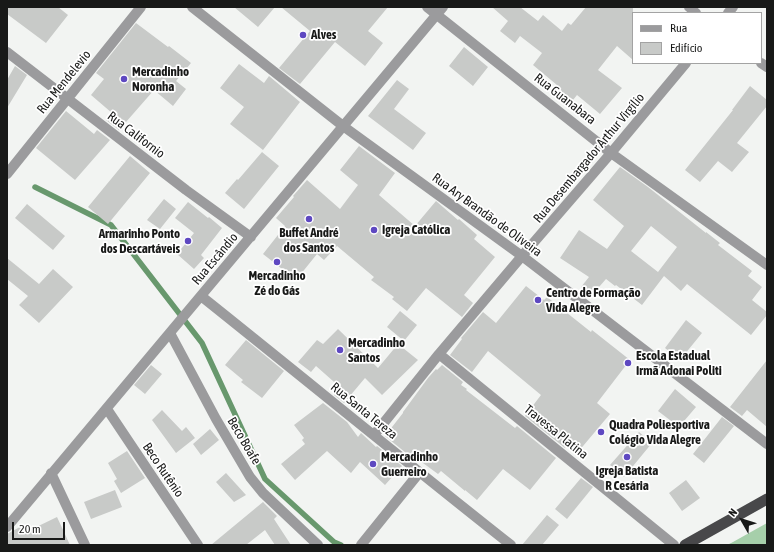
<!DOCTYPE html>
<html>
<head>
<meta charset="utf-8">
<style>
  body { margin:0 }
  #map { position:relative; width:774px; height:552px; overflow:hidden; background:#f2f4f2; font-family:"Asap Condensed",sans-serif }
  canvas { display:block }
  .frame { position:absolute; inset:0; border:8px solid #181918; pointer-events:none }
  .legend { position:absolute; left:632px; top:12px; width:130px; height:52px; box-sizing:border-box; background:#fff; border:1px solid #a3a3a3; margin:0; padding:5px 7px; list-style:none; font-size:12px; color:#181918 }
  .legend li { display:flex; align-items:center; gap:8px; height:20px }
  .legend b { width:20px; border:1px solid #a3a3a3 }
  .north { position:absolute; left:722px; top:500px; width:40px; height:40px; -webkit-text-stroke:3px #fff; paint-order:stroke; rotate:309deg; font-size:11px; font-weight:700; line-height:16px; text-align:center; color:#181918 }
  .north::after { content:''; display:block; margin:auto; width:14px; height:18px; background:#181918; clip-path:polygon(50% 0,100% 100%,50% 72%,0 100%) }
  .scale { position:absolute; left:12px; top:522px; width:53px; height:18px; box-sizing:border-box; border:2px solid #181918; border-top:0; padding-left:5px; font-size:12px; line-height:14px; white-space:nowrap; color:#181918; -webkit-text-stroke:3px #fff; paint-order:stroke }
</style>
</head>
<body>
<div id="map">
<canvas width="774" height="552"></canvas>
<div class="frame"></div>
<ul class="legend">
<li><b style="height:5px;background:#9b9b9d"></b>Rua</li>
<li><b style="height:11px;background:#c8cac8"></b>Edifício</li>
</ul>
<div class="north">N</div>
<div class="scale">20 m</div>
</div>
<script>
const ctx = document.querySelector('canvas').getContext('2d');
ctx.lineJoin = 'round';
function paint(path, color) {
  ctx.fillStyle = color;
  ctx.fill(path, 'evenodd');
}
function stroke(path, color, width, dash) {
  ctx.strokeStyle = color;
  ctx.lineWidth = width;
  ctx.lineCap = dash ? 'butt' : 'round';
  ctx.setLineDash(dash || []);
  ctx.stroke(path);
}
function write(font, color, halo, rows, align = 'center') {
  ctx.font = font + ' "Asap Condensed",sans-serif';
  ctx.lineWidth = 3.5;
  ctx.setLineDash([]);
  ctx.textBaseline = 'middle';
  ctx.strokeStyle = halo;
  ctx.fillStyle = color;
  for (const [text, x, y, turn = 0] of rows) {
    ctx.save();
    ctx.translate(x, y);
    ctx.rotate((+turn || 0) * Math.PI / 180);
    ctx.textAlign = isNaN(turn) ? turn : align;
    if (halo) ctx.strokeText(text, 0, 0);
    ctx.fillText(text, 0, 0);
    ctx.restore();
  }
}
paint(new Path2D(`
  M767,523v22h-40l6,-3z`), '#a6cfaa');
stroke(new Path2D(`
  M35,187l76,38 91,118 63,136 69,63 7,3`), '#68986d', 5.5);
paint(new Path2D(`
  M7,7h51l10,8 -22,28 -39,-29z
  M234,7h41l-17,20z
  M281,7h107l-20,24 15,12 -18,23 -30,-24 -35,42 -21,-16 31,-37z
  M492,7h28l18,14 5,-6 19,16 6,-8 3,2 15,-18h47v53l-16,-14 -19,24 24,18 -22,26 -23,-19 -4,5 -18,-13 2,-2 -24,-20 9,-12 -22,-17 -5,7 -15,-12 8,-10z
  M136,23l32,24 1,-1 22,17 -15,18 10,8 -13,17 -19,-16 -35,40 -13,-10 6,-7 -21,-18 13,-16 -8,-6z
  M464,47l24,20 -15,19 -24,-20z
  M239,64l25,19 5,-7 31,26 -37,48 -33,-26 14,-17 -24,-19z
  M15,66l12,9 -20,33v-28z
  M397,80l12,9 -15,20 32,24 -13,17 -45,-34z
  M750,86l17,14v6l-30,37 12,9 -17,20 -14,-11 -18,21 -15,-12 48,-60h-1z
  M66,111l28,23 3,-4 13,10 -35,40 -39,-32z
  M359,146l36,27 -16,22 36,31 21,-25 22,19 1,-1 18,16 -3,4 21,18 -31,38 9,8 -11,14 -36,-29 -19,23 -15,-12 2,-2 -23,-17 3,-3 -37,-31 -13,14 -7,-6 -21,26 -33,-26 22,-28 -9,-8 18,-21 -1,-1 14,-16 33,29 18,-24 -18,-15z
  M262,152l17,14 -35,43 -19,-16 12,-14 1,1z
  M130,156l20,17 -42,51 -20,-17z
  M620,167l28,20 58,46v-1l14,11 -2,2 34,26 -4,5 14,11 -10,13 15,12v3l-16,20 -64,-51 -6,7 -17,-15 -22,29 -26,-20 -1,1 -9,-7 -14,16 -11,-8 8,-10 -29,-19 19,-28 28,19 17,-23 -31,-26zM651,226l26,21 -19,25 -27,-21z
  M164,199l12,10 -16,20 -13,-9z
  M188,202l20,16 1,-1 13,11 -21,27 3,3 -10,11 -17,-15 17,-21 -19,-15z
  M27,204l38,32 -12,14 -38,-32z
  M7,258l32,26 14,-15 20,18 -34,36 -20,-18 9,-9 -21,-17z
  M526,286l18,14 3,-3 44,35 1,-2 38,30 -33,43 13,11 -32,38 -10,-9 -3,5 -40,-32 16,-21 -53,-44 -16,21 -22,-17 12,-16 -1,-1 22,-26 13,11z
  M400,311l17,14 -13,16 -17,-14z
  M686,320l16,13 -22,27 -15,-12z
  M338,329l40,39 20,-24 20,16 -36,35 -17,-17 -21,25 -10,-8 8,-6 -26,-23 -5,6 -13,-10 19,-22 6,4z
  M246,340l38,31 -22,27 -21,-16 2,-2 -18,-15z
  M767,360v67l-20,-17 -5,6 -12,-9z
  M151,365l11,9 -17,20 -11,-9z
  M442,365l21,17 -2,3 6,4 -1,1 49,38 2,-2 39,32 -26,32 -27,-21 -26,31 -12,-10v1l-24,-20 -3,3 -26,-19 -1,2 -26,-21 18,-23v-1l25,-34 8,-9 1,1z
  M675,389l21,18 -17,20 -21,-16z
  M323,403l24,19 11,15 3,-4 15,14 1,-1 25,20 -17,19 -25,-23 -9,11 -24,-22 -32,29 -14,-16 24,-20 -3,-4 2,-2 -10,-13z
  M162,410l20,21 4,-4 9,11 -19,15 -24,-33z
  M722,417l12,9 -30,37 -11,-9z
  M210,429l9,11 -18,15 -8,-11z
  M639,432l13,11 -28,34 -14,-12z
  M127,451l18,27 -24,15 -7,-12 3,-2 -9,-16z
  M226,473l20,22 -12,7 -18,-20z
  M581,478l12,9 -26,32 -12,-10z
  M686,480l14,18 -18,13 -13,-18z
  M115,490l7,17 -31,12 -7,-17z
  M263,502l14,14 -3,3 17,26h-16l-10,-15 -19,15h-35z
  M547,515l12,10 -17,20h-20z
  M57,517l13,28h-63v-11l13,-7 4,6z`), '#c8cac8');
stroke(new Path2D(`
  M192,7l151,119 179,130 245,188
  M427,7l184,146 156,112
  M728,13l5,-6
  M7,52l179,138 65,47
  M7,174l134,-167
  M201,296c104,83 206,167 310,249
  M170,333l46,86 34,58 13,16 55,52
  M439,354l235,191
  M107,409l91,136
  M374,435l65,-81 83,-98 89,-103 75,-90
  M51,473l34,72
  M7,527l436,-520
  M361,545l58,-72`), '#9b9b9d', 10);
stroke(new Path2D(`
  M689,7l7,6
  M761,63l6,4`), '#9b9b9d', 10);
stroke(new Path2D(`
  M685,545l82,-46`), '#48484a', 11);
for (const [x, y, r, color] of [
  [303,35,4,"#5e48c1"],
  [124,79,4,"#5e48c1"],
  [309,219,4,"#5e48c1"],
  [374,230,4,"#5e48c1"],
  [188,241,4,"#5e48c1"],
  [277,262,4,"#5e48c1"],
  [538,300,4,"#5e48c1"],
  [340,350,4,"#5e48c1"],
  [628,363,4,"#5e48c1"],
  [601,432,4,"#5e48c1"],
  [627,457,4,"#5e48c1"],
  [373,464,4,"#5e48c1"]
]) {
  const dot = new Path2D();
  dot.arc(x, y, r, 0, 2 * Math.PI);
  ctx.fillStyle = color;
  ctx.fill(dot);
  stroke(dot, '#fff', 1.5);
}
write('bold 13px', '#181918', '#fff', [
  ["Alves",311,35],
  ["Mercadinho",132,72],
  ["Noronha",132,87],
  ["Igreja Católica",382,230],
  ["Buffet André",309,233,"center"],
  ["dos Santos",309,248,"center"],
  ["Armarinho Ponto",180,234,"right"],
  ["dos Descartáveis",180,249,"right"],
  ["Mercadinho",277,276,"center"],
  ["Zé do Gás",277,291,"center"],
  ["Centro de Formação",546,293],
  ["Vida Alegre",546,308],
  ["Mercadinho",348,343],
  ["Santos",348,358],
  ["Escola Estadual",636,356],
  ["Irmã Adonai Politi",636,371],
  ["Quadra Poliesportiva",609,425],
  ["Colégio Vida Alegre",609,440],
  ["Mercadinho",381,457],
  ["Guerreiro",381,472],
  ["Igreja Batista",627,471,"center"],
  ["R Cesária",627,486,"center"]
], 'left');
write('13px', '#181918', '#fff', [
  ["Rua Mendelevio",64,82,-51],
  ["Rua Guanabara",565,99,38],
  ["Rua Californio",136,135,37],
  ["Rua Desembargador Arthur Virgílio",589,158,-50],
  ["Rua Ary Brandão de Oliveira",487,215,36],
  ["Rua Escândio",215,259,-50],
  ["Rua Santa Tereza",364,411,39],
  ["Travessa Platina",556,432,39],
  ["Beco Boafe",244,441,59],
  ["Beco Rutênio",163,470,56]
]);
</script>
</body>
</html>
